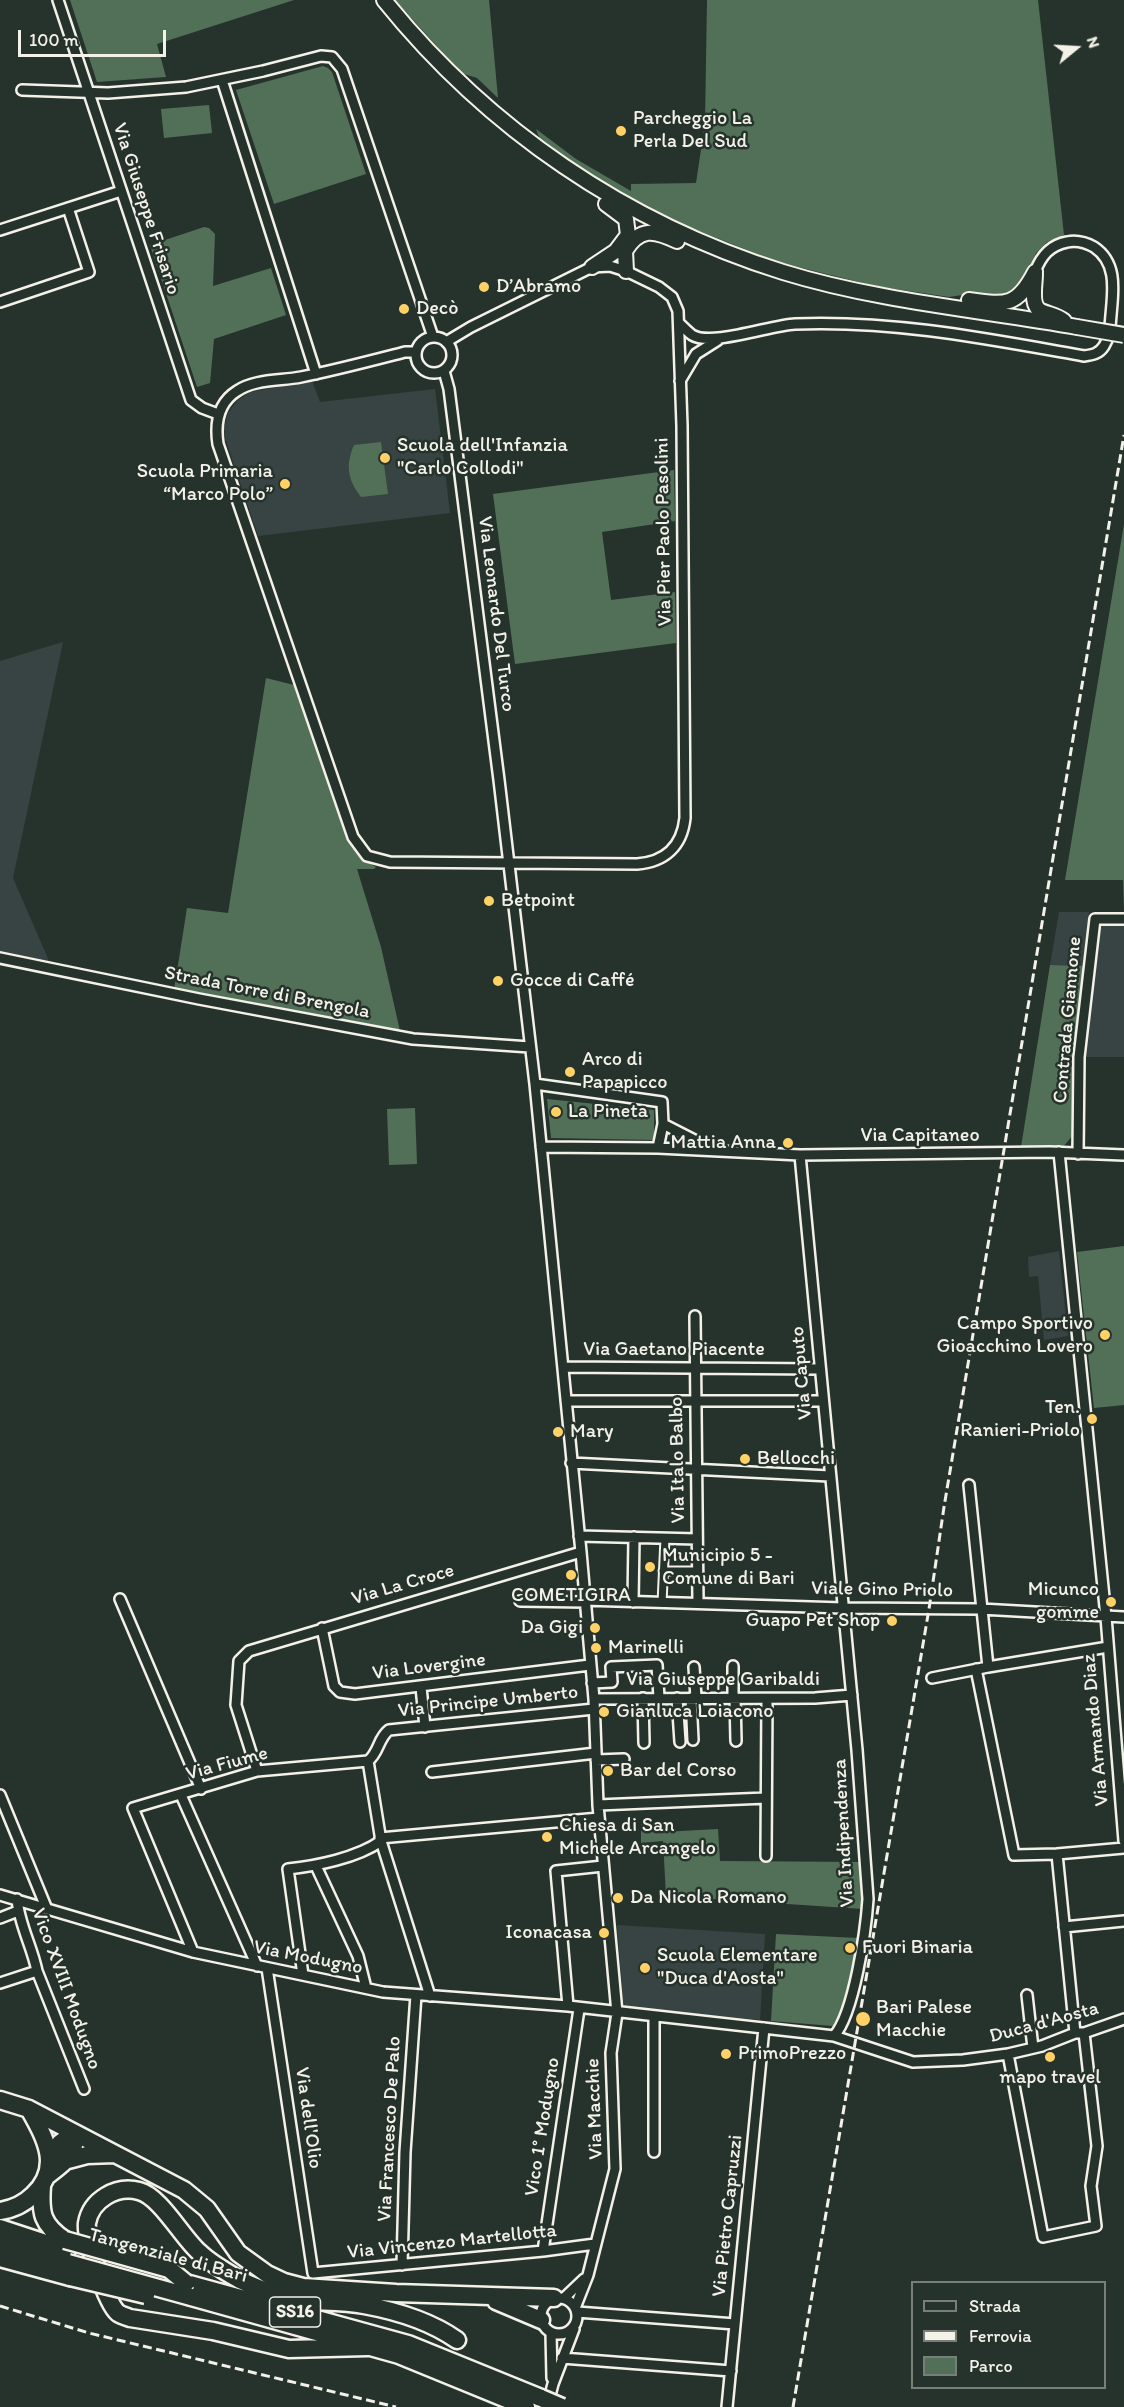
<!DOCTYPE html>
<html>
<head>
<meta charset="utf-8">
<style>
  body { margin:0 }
  #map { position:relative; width:1124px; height:2407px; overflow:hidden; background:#26332d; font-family:Itim,sans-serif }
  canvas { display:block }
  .legend { position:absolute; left:911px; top:2281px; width:195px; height:108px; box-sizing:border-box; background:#26332d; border:2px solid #787f78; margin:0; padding:8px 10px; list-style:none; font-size:18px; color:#f4f1e8 }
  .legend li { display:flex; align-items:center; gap:12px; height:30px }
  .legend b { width:30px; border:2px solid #787f78 }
  .north { position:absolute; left:1046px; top:18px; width:60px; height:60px; -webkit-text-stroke:4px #26332d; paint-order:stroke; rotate:72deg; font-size:16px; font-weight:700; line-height:24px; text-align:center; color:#f4f1e8 }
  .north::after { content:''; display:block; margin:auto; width:21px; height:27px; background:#f4f1e8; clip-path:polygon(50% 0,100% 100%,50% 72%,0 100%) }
  .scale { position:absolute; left:18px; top:30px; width:148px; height:27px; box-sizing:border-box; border:3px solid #f4f1e8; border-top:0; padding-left:8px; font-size:18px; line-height:21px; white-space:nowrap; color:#f4f1e8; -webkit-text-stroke:4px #26332d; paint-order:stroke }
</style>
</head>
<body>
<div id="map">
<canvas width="1124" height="2407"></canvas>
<ul class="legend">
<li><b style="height:8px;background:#26332d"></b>Strada</li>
<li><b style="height:8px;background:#f4f1e8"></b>Ferrovia</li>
<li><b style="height:16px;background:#527058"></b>Parco</li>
</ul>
<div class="north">N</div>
<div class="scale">100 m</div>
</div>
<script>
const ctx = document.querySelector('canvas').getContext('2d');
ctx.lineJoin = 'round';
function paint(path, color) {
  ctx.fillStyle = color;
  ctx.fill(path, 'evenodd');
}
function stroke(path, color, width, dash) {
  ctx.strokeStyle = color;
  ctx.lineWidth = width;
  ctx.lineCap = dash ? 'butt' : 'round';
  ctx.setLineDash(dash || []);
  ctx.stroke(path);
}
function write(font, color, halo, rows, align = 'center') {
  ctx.font = font + ' Itim,sans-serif';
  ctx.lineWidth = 5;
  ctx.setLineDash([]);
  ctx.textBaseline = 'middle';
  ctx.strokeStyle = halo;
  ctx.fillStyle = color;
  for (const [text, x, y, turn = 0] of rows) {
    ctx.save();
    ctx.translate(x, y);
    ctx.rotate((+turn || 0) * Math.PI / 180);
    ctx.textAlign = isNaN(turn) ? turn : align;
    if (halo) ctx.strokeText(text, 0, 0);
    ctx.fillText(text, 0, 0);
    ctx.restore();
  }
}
paint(new Path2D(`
  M312,381l8,21 115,-13 15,124 -192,23 -32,-95 -2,-13 4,-15 10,-13 12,-8z
  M63,642l-50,236 36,83 -49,-9v-291z
  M1059,912h30l-6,54 -33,-1z
  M1105,924l19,1v132h-39l15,-128z
  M1059,1251l9,85 -24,4 -6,-64 -9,1 -1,-20z
  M617,1925l148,9 -5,86 -134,-13 -3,-6z`), '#384443');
paint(new Path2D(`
  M70,0h224l-137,44 9,33 -69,5z
  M395,0h94l9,98 -21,-20 -16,-5z
  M707,0h331l26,235 -17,7 -11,11 -13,33 -26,14 -35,-5 -13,2 -74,-11 -97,-24 -92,-36 -41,-20 -68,-40 -36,-24 -5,-13 40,30 55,32v-7l65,-1 9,-60z
  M323,66l5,2 4,4 34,102 -92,30 -38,-114z
  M209,105l3,28 -48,5 -3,-29z
  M204,227l5,1 6,6 -2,52 58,-18 15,47 -72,24 -4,44 -13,4 -47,-142z
  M381,442l7,52 -27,3c-13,-17 -16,-31 -7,-52z
  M674,470l1,51 -73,11 9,68 64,-8 1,51 -161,21 -22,-170z
  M1124,524v388l-1,-32h-58z
  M266,678l28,7 54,156 12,17 16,9 -2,2h-17l24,78 19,84 -226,-41 13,-82 41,5z
  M1050,965l33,1 -10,94v75l-10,12h-42z
  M547,1099l107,11v30l-103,-2z
  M415,1108l2,56 -28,1 -2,-56z
  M1124,1246v159l-30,3 -17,-156z
  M641,1823l11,1 11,8 55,-3 2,32 143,1v47l-197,-13 -3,-55 -22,2z
  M776,1934l82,4 -10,60 -15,28 -62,-5z`), '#527058');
const pedestrian = new Path2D(`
  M663,1571h35
  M662,1603l3,-65`);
const minor = new Path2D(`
  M58,0l133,400 11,8 16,6
  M222,80l94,294
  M22,90l86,3 78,-6 77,-16 58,-15 11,1 10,12 91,268
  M0,230l121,-39
  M0,302l89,-30 -21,-64
  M679,323c4,4 9,9 13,12 19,12 79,-10 103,-11 98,-4 193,15 289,32 8,-1 15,-2 20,-10 6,-9 6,-20 7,-31 2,-24 7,-52 -17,-68 -9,-5 -17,-7 -27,-5 -17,3 -26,14 -32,30
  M416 355a18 18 0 1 1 36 0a18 18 0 1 1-36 0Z
  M416,352h-11c-35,9 -69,18 -104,25 -20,4 -47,2 -64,14 -19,12 -22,33 -19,53l135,393 14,19 23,6 247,2c28,-2 45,-18 48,-46l-3,-392 -4,-115 -6,-14 -13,-10 -33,-16 -16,-5 -18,1 -121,60 -25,15
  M444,371l5,18 50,391 36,304 46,468 13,147 4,106 19,208 -6,40 4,116 -27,106 -13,33
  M680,381l16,-27 22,-14
  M0,958l199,41 214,40 117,8
  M535,1084l127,18 1,22 -5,24
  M663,1124l47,24
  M541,1147l117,1 142,7 250,-3 74,3
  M1059,1152l47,465 18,224
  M1078,1154l1,-97 16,-138h29
  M800,1155l57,595 11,149c-2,31 -14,115 -34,137
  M695,1316l3,287
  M563,1367l257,2
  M566,1401h257
  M571,1463l259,13
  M579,1536l118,3
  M120,1599l81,190
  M584,1600l259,8 138,1 143,8
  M520,1601l65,1
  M633,1602l1,-65
  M322,1628l12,58 6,6 15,2 235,-29
  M694,1667l2,31
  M988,1667l120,-20
  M976,1669l38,186 43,-1 67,-6
  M932,1678l56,-11 -19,-182
  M592,1683l20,-1 -1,-15 46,-2 2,33
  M421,1687l4,40
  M643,1698l1,45
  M677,1698l3,44
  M691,1698l2,42
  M733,1698v-32
  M735,1698l1,43
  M594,1699l221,-1 37,-3
  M596,1760l28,-1
  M368,1761c11,-8 10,-23 21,-31l205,-21
  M368,1761l13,80 49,155
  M257,1771l-21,-66 3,-44 10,-10 332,-99
  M432,1772l164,-19
  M0,1795l46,112
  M181,1795l76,171
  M598,1805l168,-7
  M380,1838l219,-20
  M1057,1854l18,179
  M766,1856l1,-157
  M316,1866l42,90 8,32
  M0,1895l193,57 190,40 185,14 266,30 79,26 50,-2 45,-6 34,-8 33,-13h9l40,-14
  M17,1899c2,25 15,47 20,72l47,118
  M0,1918l18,-7
  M1064,1927l60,-6
  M193,1952l-60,-144 124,-37 111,-10
  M267,1968l46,305 230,-22 52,-7
  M303,1975l-15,-106c28,-3 69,-11 93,-28
  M0,1983l37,-12
  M1027,1995l6,53
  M568,2006l-12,-135 47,-5
  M654,2017v135
  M1008,2054l35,183 53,-11 -5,-40 6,-40 -13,-113
  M543,2251l36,-242
  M402,2265l3,-113 11,-157
  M541 2316a18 18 0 1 1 36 0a18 18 0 1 1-36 0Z
  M564,2298l20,-19
  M577,2312l158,12
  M551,2333l1,45
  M562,2358l169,13
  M548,2403l5,-19 21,-55
  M727,2407l37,-379`);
const secondary = new Path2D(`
  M384,0c104,129 242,223 399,272 94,29 197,38 294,55
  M592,267l24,-16 12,-16 -2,-16 -20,-15
  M626,271l-1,-20c15,-24 29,-21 52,-10
  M1035,274c0,11 -5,32 6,37 9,4 15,4 23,10
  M969,300c37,5 48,7 66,-28`);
const trunk = new Path2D(`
  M0,2100l29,9 155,81 23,19 31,44 29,21 17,8 19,5 93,6 158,5
  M50,2160l10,-17 14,-10
  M68,2160l19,-5 28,-1
  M48,2175c16,-12 30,-21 26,-42
  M42,2186c-2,27 0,39 23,54
  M0,2211c13,-2 24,-7 33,-16 29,-27 13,-56 -4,-86
  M0,2228l67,22
  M0,2242l68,21
  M0,2258l70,19
  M186,2283l222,61 133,54
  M191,2297l208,58 127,52
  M496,2301l45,19
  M367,2347l-78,2 -76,-18 -83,-13c-3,-1 -9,-3 -12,-5 -12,-10 -33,-75 -31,-90 4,-23 29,-38 52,-32 21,5 43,46 60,61 11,11 27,20 41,28 21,10 47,19 70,21 18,1 36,1 54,4 33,6 66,16 93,35`);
stroke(pedestrian, '#f4f1e8', 11);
stroke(minor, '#f4f1e8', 14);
stroke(secondary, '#f4f1e8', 18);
stroke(trunk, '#f4f1e8', 21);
stroke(pedestrian, '#26332d', 7);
stroke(minor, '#26332d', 9);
stroke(secondary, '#26332d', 14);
stroke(trunk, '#26332d', 16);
stroke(new Path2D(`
  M0,2306l89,27 307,74
  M793,2407l136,-798 15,-102 180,-1072`), '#f4f1e8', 3, [9, 4.5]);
const secondaryBridge = new Path2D(`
  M1077,327l47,8`);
const trunkBridge = new Path2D(`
  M65,2240l104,29 17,14
  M68,2263l123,34
  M70,2277l76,18
  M541,2398l21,9`);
stroke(secondaryBridge, '#f4f1e8', 18, []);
stroke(trunkBridge, '#f4f1e8', 21, []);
stroke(secondaryBridge, '#26332d', 14);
stroke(trunkBridge, '#26332d', 16);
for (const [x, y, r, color] of [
  [621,131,6,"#ffd166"],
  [484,287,6,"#ffd166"],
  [404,309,6,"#ffd166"],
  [385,458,6,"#ffd166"],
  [285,484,6,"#ffd166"],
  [489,901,6,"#ffd166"],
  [498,981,6,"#ffd166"],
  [570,1072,6,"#ffd166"],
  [556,1112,6,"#ffd166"],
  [788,1143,6,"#ffd166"],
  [1105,1335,6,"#ffd166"],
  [1092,1419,6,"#ffd166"],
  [558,1432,6,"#ffd166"],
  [745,1459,6,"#ffd166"],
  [650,1567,6,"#ffd166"],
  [571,1575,6,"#ffd166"],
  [1111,1602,6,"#ffd166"],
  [892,1621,6,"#ffd166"],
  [595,1628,6,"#ffd166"],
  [596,1648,6,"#ffd166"],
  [604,1712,6,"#ffd166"],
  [608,1771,6,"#ffd166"],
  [547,1837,6,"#ffd166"],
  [618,1898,6,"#ffd166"],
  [604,1933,6,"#ffd166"],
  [850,1948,6,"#ffd166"],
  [645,1968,6,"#ffd166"],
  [863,2019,8,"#ffd166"],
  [726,2054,6,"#ffd166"],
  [1050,2057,6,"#ffd166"]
]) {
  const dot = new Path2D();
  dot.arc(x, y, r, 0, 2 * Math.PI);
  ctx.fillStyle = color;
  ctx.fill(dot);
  stroke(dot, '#26332d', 2);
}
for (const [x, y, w] of [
  [295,2312,51]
]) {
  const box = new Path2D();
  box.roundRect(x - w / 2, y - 15, w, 30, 4.5);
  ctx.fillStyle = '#26332d';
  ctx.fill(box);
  stroke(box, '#f4f1e8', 1.5);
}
write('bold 18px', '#f4f1e8', null, [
  ["SS16",295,2312]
]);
write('20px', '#f4f1e8', '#26332d', [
  ["Parcheggio La",633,119],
  ["Perla Del Sud",633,142],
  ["D’Abramo",496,287],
  ["Decò",416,309],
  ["Scuola dell'Infanzia",397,446],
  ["\"Carlo Collodi\"",397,469],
  ["Scuola Primaria",273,472,"right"],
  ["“Marco Polo”",273,495,"right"],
  ["Betpoint",501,901],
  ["Gocce di Caffé",510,981],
  ["Arco di",582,1060],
  ["Papapicco",582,1083],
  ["La Pineta",568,1112],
  ["Mattia Anna",776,1143,"right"],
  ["Campo Sportivo",1093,1324,"right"],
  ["Gioacchino Lovero",1093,1347,"right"],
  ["Ten.",1080,1408,"right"],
  ["Ranieri-Priolo",1080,1431,"right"],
  ["Mary",570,1432],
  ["Bellocchi",757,1459],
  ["Municipio 5 -",662,1556],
  ["Comune di Bari",662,1579],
  ["Micunco",1099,1590,"right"],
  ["gomme",1099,1613,"right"],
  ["COMETIGIRA",571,1596,"center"],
  ["Guapo Pet Shop",880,1621,"right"],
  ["Da Gigi",583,1628,"right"],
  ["Marinelli",608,1648],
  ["Gianluca Loiacono",616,1712],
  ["Bar del Corso",620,1771],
  ["Chiesa di San",559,1826],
  ["Michele Arcangelo",559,1849],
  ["Da Nicola Romano",630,1898],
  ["Iconacasa",592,1933,"right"],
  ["Fuori Binaria",862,1948],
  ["Scuola Elementare",657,1956],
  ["\"Duca d'Aosta\"",657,1979],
  ["Bari Palese",876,2008],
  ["Macchie",876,2031],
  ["PrimoPrezzo",738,2054],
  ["mapo travel",1050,2078,"center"]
], 'left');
write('20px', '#f4f1e8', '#26332d', [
  ["Via Giuseppe Frisario",146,209,72],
  ["Via Pier Paolo Pasolini",664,532,-91],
  ["Via Leonardo Del Turco",496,614,83],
  ["Strada Torre di Brengola",267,993,11],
  ["Contrada Giannone",1068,1020,-85],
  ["Via Capitaneo",920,1136],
  ["Via Gaetano Piacente",674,1350],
  ["Via Caputo",802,1373,-95],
  ["Via Italo Balbo",678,1460,-91],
  ["Via La Croce",403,1585,-16],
  ["Viale Gino Priolo",882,1590,1],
  ["Via Lovergine",429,1667,-7],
  ["Via Giuseppe Garibaldi",723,1680],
  ["Via Principe Umberto",488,1702,-6],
  ["Via Armando Diaz",1096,1730,-95],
  ["Via Fiume",227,1764,-15],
  ["Via Indipendenza",844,1833,-93],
  ["Via Modugno",308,1958,11],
  ["Vico XVIII Modugno",66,1989,70],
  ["Duca d'Aosta",1044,2023,-15],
  ["Via Macchie",595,2109,-92],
  ["Via dell'Olio",308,2118,82],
  ["Vico 1° Modugno",543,2127,-81],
  ["Via Francesco De Palo",390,2129,-87],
  ["Via Pietro Capruzzi",728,2216,-84],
  ["Via Vincenzo Martellotta",452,2242,-6],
  ["Tangenziale di Bari",168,2256,15]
]);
</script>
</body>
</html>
